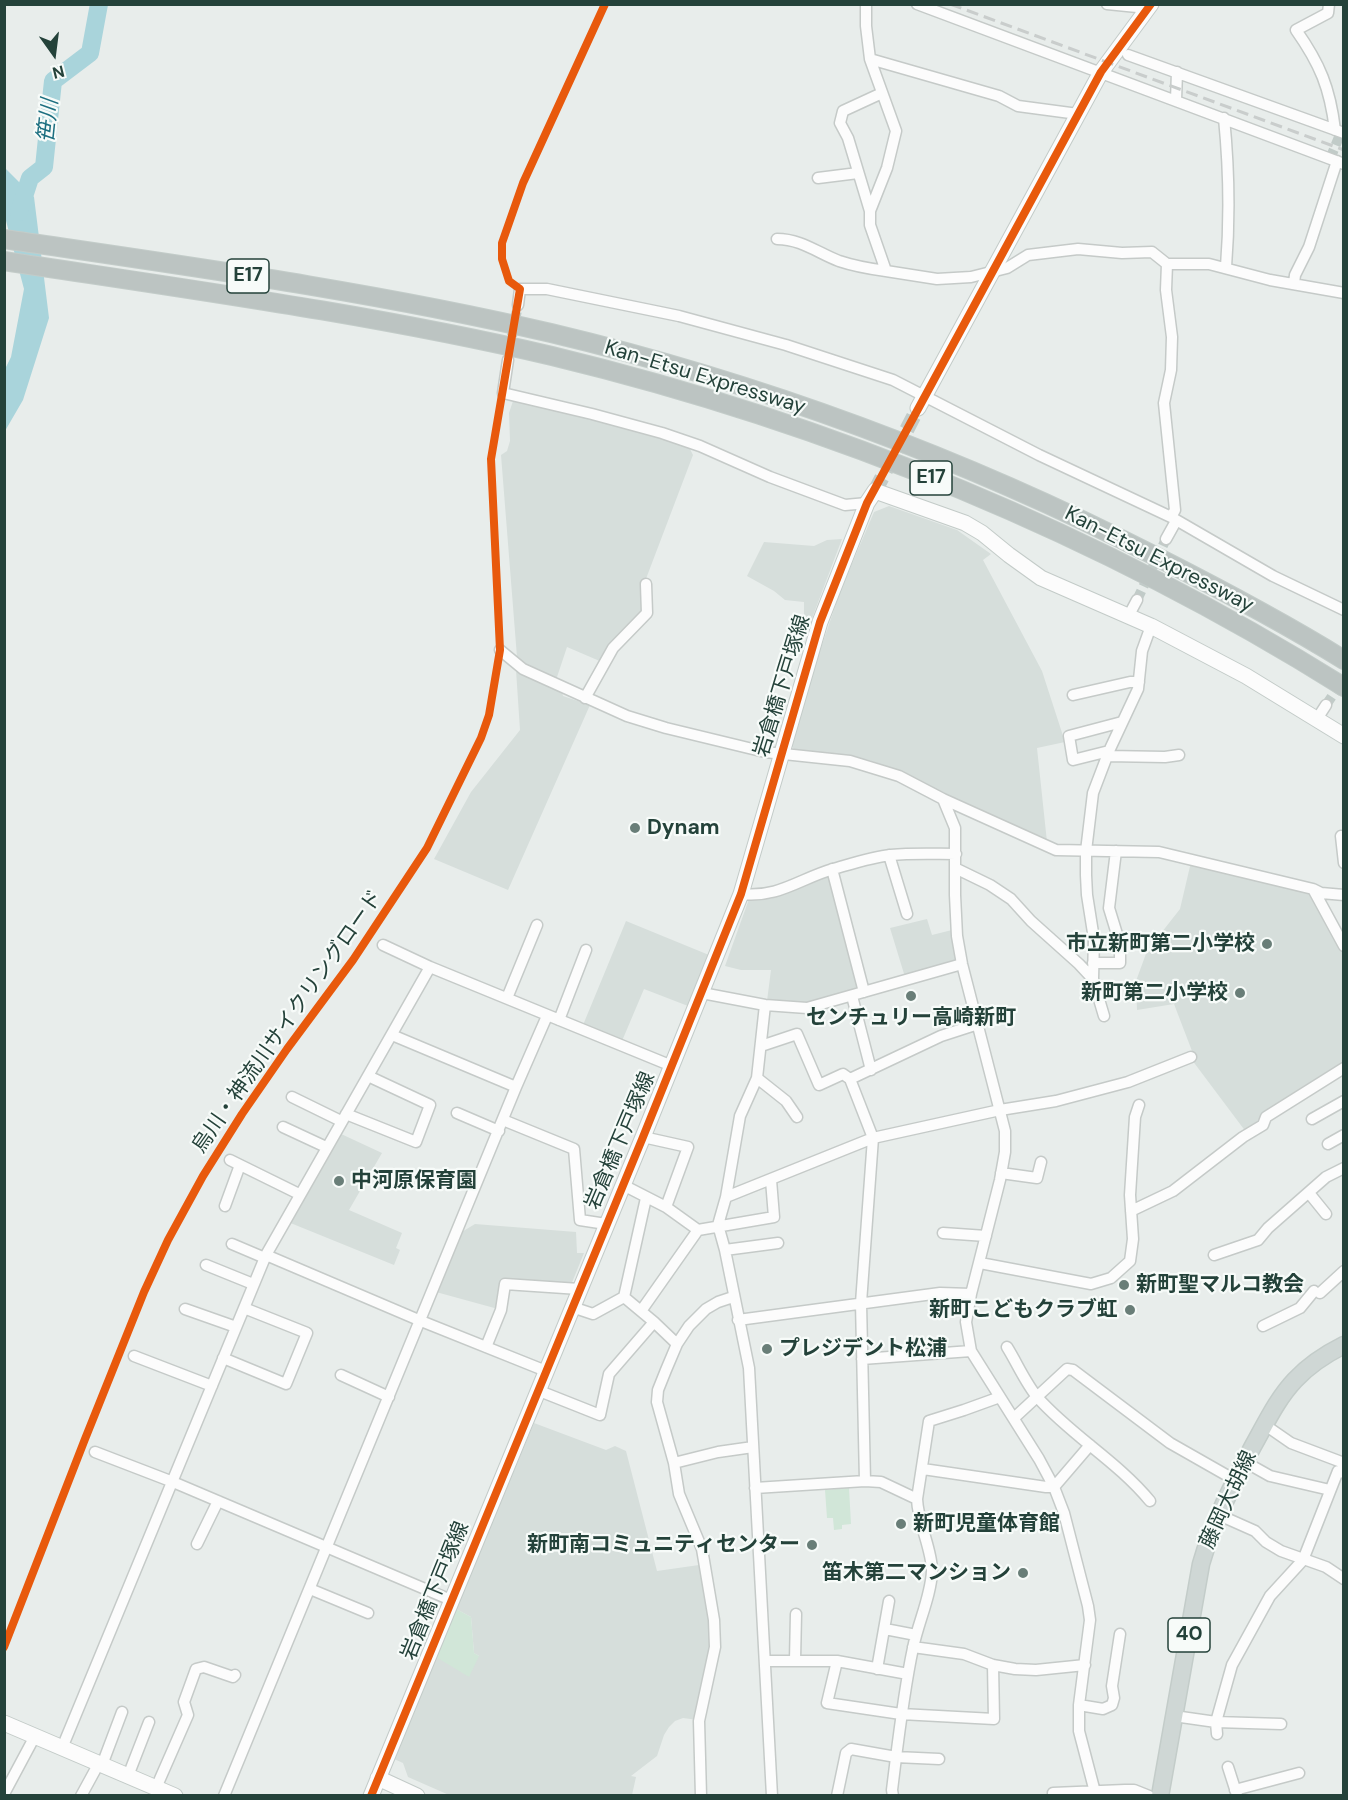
<!DOCTYPE html>
<html>
<head>
<meta charset="utf-8">
<style>
  body { margin:0 }
  #map { position:relative; width:1348px; height:1800px; overflow:hidden; background:#e8edeb; font-family:"DM Sans",sans-serif }
  canvas { display:block }
  .frame { position:absolute; inset:0; border:6px solid #24423a; pointer-events:none }
  .north { position:absolute; left:24px; top:24px; width:60px; height:60px; -webkit-text-stroke:4px #f7fbf9; paint-order:stroke; rotate:166deg; font-size:16px; font-weight:700; line-height:24px; text-align:center; color:#24423a }
  .north::after { content:''; display:block; margin:auto; width:21px; height:27px; background:#24423a; clip-path:polygon(50% 0,100% 100%,50% 72%,0 100%) }
</style>
</head>
<body>
<div id="map">
<canvas width="1348" height="1800"></canvas>
<div class="frame"></div>
<div class="north">N</div>
</div>
<script>
const ctx = document.querySelector('canvas').getContext('2d');
ctx.lineJoin = 'round';
function paint(path, color) {
  ctx.fillStyle = color;
  ctx.fill(path, 'evenodd');
}
function stroke(path, color, width, dash) {
  ctx.strokeStyle = color;
  ctx.lineWidth = width;
  ctx.lineCap = dash ? 'butt' : 'round';
  ctx.setLineDash(dash || []);
  ctx.stroke(path);
}
function write(font, color, halo, rows, align = 'center') {
  ctx.font = font + ' "DM Sans","Noto Sans JP",sans-serif';
  ctx.lineWidth = 4.5;
  ctx.setLineDash([]);
  ctx.textBaseline = 'middle';
  ctx.strokeStyle = halo;
  ctx.fillStyle = color;
  for (const [text, x, y, turn = 0] of rows) {
    ctx.save();
    ctx.translate(x, y);
    ctx.rotate((+turn || 0) * Math.PI / 180);
    ctx.textAlign = isNaN(turn) ? turn : align;
    if (halo) ctx.strokeText(text, 0, 0);
    ctx.fillText(text, 0, 0);
    ctx.restore();
  }
}
paint(new Path2D(`
  M513,401l51,10 120,33 6,5 3,6 -49,129 1,27 -43,51 -35,-15 -11,33 -20,-7 -19,-16 -16,-202 6,-4 3,-10 -1,-28z
  M889,506l68,24 34,24 -8,6 59,111 23,71 -28,6 10,94 -142,-68 -36,-14 -32,-6 -41,-2 -5,-7 21,-71 28,-82 34,-80z
  M842,539l-31,82 -7,-2v-17l-19,-2 -11,-9 -27,-15 17,-34 50,4 13,-6z
  M516,670l46,21 1,5 27,9 -82,185 -74,-31 37,-67 49,-62z
  M1191,862l121,31 31,60v112l-81,50 -10,13 -6,4 -54,-72 -2,-7 2,-2 -18,-47 -37,6 -1,-29 11,-30 33,-42z
  M825,875l4,1 32,113 -52,15 -42,-3 4,-31h-30l-16,-4 24,-67h21l12,-4z
  M927,919l5,16 20,-5 5,30 -3,3 -49,14 -15,-49z
  M626,921l83,34 -21,51 -44,-17 -22,52 -39,-16z
  M339,1133l43,20 -33,57 53,23 -6,15 4,2 -6,15 -106,-43z
  M475,1224l101,8 1,21h7l-13,32 -66,-4 -7,28 -62,-17 24,-59z
  M534,1423l72,27 9,-4 11,5 31,120 42,-6 10,56 2,26 -13,73 -15,-2 -8,3 -6,6 -5,8 -7,21 -26,20 5,1 -4,18h-183l-41,-18 -5,-14 -9,-4 42,-102 43,-1 -5,-3 -3,-36 -15,-8z`), '#d6dedb');
paint(new Path2D(`
  M849,1488l2,36 -9,1v4l-8,1 -1,-12h-6l-2,-28z
  M456,1609l15,8 3,36 5,3 -10,21 -33,-20z`), '#d1e6d8');
paint(new Path2D(`
  M5,168l29,29 15,121 -26,82 -18,31v-62l6,-12 13,-68 -19,-72z`), '#a9d4db');
stroke(new Path2D(`
  M19,212l11,-34 14,-11 9,-86 37,-28 9,-49`), '#a9d4db', 18);
stroke(new Path2D(`
  M1330,159l11,-27
  M509,351l9,-46
  M1137,600l29,-61
  M1326,705l17,-25`), '#c1cbc8', 10, [10, 5]);
stroke(new Path2D(`
  M875,491l43,-83`), '#c1cbc8', 15, [15, 8]);
const street = new Path2D(`
  M866,4v22l4,33 26,72 -9,37 -17,43v14l16,46 51,8 34,-2 36,-9 21,-13 50,-6 44,4 30,-1 15,12 -1,26 6,47 -1,33 -7,33 11,107 -4,7
  M917,4l427,160
  M1107,4l40,4
  M1329,4l-1,9 -32,17c24,34 34,58 39,100
  M1128,55l216,78
  M870,59l129,37 19,10 60,8
  M1176,100l1,-28
  M1224,118c5,50 6,99 2,149
  M818,178l40,-5
  M870,211l-22,-73 -8,-15 3,-12 39,-18
  M777,239c24,0 41,14 62,22 15,5 32,8 47,10
  M1167,264h42l61,16 74,13
  M1294,284l1,-9 14,-28 28,-86
  M518,305l2,-16h27l132,27 107,29 107,35 146,75 132,62 102,59 71,34
  M508,360l-5,33 89,21 70,19 38,13 70,31 75,28 22,-2
  M1166,539l10,-18
  M1129,615l8,-15
  M500,650l23,19 104,47 39,12 99,24 85,9 49,15 44,23 12,29v67l2,41 5,28 43,167v21l-5,28 -29,114 -5,28 5,29 68,108 15,28 10,26 24,93 2,14 -11,85v26l17,65
  M1073,695l57,-13h9
  M585,698l28,-50 34,-35 -1,-29
  M1317,719l9,-14
  M1109,751l-36,9 -4,-24 53,-14
  M1107,756l58,1 14,-2
  M943,799l113,51 103,2 154,37 8,4 23,2
  M1341,836l3,27
  M889,855l18,59
  M955,868l35,17 21,14 20,22 48,43 14,15 11,37
  M832,869l32,123
  M1313,889l31,57
  M741,894c38,4 58,-15 92,-25 18,-5 39,-12 58,-14 21,-2 43,-1 65,-1
  M383,945l47,22 242,99
  M1093,963h27v-19l-11,-36 7,-57
  M1093,979l1,-40 -7,-44 -1,-20v-24l7,-58 16,-42 29,-62 4,-38 9,-25
  M702,993l63,12 42,3 155,-44
  M852,996l19,74
  M507,998l30,-73
  M765,1005l-8,73 -17,38 -14,81 -8,28 7,25 24,118 23,428
  M559,1020l27,-70
  M392,1035l124,52
  M761,1046l36,-12 22,51 24,-11 7,5 23,59 -12,165 4,178
  M757,1078l29,23 11,16
  M850,1079l91,-43 37,-12
  M292,1097l49,24
  M457,1113l42,18
  M346,1114l70,28 14,-37 -62,-29
  M1312,1119l32,-18
  M503,1120l71,29 6,71 26,4
  M283,1127l43,20
  M643,1137l45,10 -22,60
  M1328,1144l16,-9
  M230,1160l69,34
  M1001,1173l36,5 4,-16
  M623,1185l43,22 32,23 -57,81
  M1309,1193l17,21
  M726,1197l147,-59 127,-28 56,-9 72,-19 63,-25
  M225,1206l15,-41
  M1131,1211l42,-20 70,-54 20,-12 3,-8 78,-49
  M698,1230l76,-13 -3,-37
  M943,1233l43,3
  M232,1244l33,14
  M725,1250l53,-7
  M266,1255l155,66 125,50
  M1214,1255l44,-15 10,-12 58,-51 18,-9
  M980,1263l111,21 20,-6 19,-17 3,-22 -3,-44 5,-78 4,-12
  M206,1265l47,19
  M1320,1293l24,-22
  M624,1297l22,-99
  M572,1307l21,7 31,-17 30,25
  M185,1309l51,18
  M738,1320l202,-27 31,1
  M1263,1326l37,-18 14,-17
  M486,1347l15,-37 4,-26 74,5
  M1007,1347c10,16 19,37 31,51 34,38 80,64 112,103
  M134,1356l78,30
  M223,1358l63,26 21,-51 -63,-25
  M862,1359l109,-8
  M341,1375l48,22
  M537,1390l63,25 9,-41 45,-52 23,22
  M1014,1418l53,-49 6,1 97,73 65,37
  M1265,1425l26,18 53,20
  M95,1452l78,30 278,118
  M1245,1462l25,14 60,14
  M674,1463l44,-11 35,-5
  M923,1469l123,18h8l36,-42
  M755,1488l110,-7 16,1 36,17
  M1219,1515l36,16 11,11 15,9 45,16 18,12
  M197,1544l21,-43
  M310,1589l58,24
  M885,1629l31,6
  M913,1647l51,7 29,11 22,4 21,1 49,-5
  M795,1660l1,-46
  M765,1661h72l71,13
  M837,1661l-10,42 74,11 93,5 -1,-54
  M877,1669l12,-68
  M1079,1705l24,4 9,-4 2,-7 -2,-12 8,-52
  M1174,1716l42,6 65,2
  M1217,1734l-1,-12 16,-57 38,-69 33,-36 35,-89 6,2
  M62,1748l204,-493 164,-288
  M102,1765l20,-53
  M1228,1767l9,28
  M128,1776l21,-54
  M156,1788l32,-73 -4,-13 12,-33 8,-2 29,10 2,-2
  M1235,1790l64,-17
  M4,1794l31,-58
  M81,1796l18,-33
  M224,1796l292,-709 31,-71
  M701,1796l-2,-75 16,-74 -1,-27 -12,-71 -23,-55 -5,-31 -17,-61 1,-12 8,-20 11,-26 12,-18 17,-17 12,-7 15,-5
  M837,1796l9,-43 5,-4 45,8 43,2
  M893,1796l-1,-6c6,-48 11,-95 21,-142 5,-25 18,-52 19,-77 0,-22 -14,-47 -15,-72l12,-78 35,-11 36,-13
  M1053,1796v-3l72,-3h9l15,6`);
const secondary = new Path2D(`
  M918,408l183,-336 50,-68
  M4,1723l171,73
  M378,1778l39,18
  M371,1796l272,-659 98,-243 79,-272 47,-119 8,-12 90,32 17,10 27,22 32,23 110,48 95,50 98,60`);
const primary = new Path2D(`
  M1160,1796l41,-232c12,-42 32,-80 52,-118 13,-23 24,-47 42,-66 14,-15 31,-26 49,-35`);
const highway = new Path2D(`
  M4,239c183,27 367,52 547,94 210,50 414,126 606,224 63,32 126,65 187,103
  M4,261c183,28 368,53 548,95 278,67 549,179 792,331`);
stroke(street, '#c5cac8', 13);
stroke(secondary, '#c3cbc8', 17);
stroke(primary, '#c3ccc9', 19);
stroke(highway, '#c3ccc9', 20);
stroke(street, '#fcfcfc', 10);
stroke(secondary, '#fcfcfc', 15);
stroke(primary, '#cfd7d5', 16);
stroke(highway, '#bcc4c2', 18);
stroke(new Path2D(`
  M950,4l394,146`), '#c9cdcc', 3, [12, 6]);
stroke(new Path2D(`
  M4,1647l81,-208 59,-147 24,-52 35,-64 39,-62 45,-65 66,-89 74,-112 54,-110 8,-23 11,-65 -9,-191 29,-170 -11,-8 -7,-22v-16l21,-60 82,-179
  M371,1796l272,-659 98,-243 79,-272 47,-119 234,-431 50,-68`), '#e8590c', 8);
for (const [x, y, r, color] of [
  [635,828,6,"#697e78"],
  [1267,944,6,"#697e78"],
  [1240,993,6,"#697e78"],
  [911,996,6,"#697e78"],
  [339,1181,6,"#697e78"],
  [1124,1285,6,"#697e78"],
  [1130,1310,6,"#697e78"],
  [767,1349,6,"#697e78"],
  [901,1524,6,"#697e78"],
  [812,1545,6,"#697e78"],
  [1023,1573,6,"#697e78"]
]) {
  const dot = new Path2D();
  dot.arc(x, y, r, 0, 2 * Math.PI);
  ctx.fillStyle = color;
  ctx.fill(dot);
  stroke(dot, '#f7fbf9', 2);
}
for (const [x, y, w] of [
  [248,276,42],
  [931,478,42],
  [1189,1635,42]
]) {
  const box = new Path2D();
  box.roundRect(x - w / 2, y - 17, w, 34, 4.5);
  ctx.fillStyle = '#f7fbf9';
  ctx.fill(box);
  stroke(box, '#24423a', 1.5);
}
write('bold 20px', '#24423a', null, [
  ["E17",248,276],
  ["E17",931,478],
  ["40",1189,1635]
]);
write('21px', '#24423a', '#f7fbf9', [
  ["Kan-Etsu Expressway",705,378,17],
  ["Kan-Etsu Expressway",1159,560,27],
  ["岩倉橋下戸塚線",783,686,-73],
  ["烏川・神流川サイクリングロード",288,1022,-55],
  ["岩倉橋下戸塚線",621,1141,-67],
  ["藤岡大胡線",1229,1500,-65],
  ["岩倉橋下戸塚線",436,1591,-68]
]);
write('bold 21px', '#24423a', '#f7fbf9', [
  ["Dynam",647,828],
  ["市立新町第二小学校",1255,944,"right"],
  ["新町第二小学校",1228,993,"right"],
  ["センチュリー高崎新町",911,1018,"center"],
  ["中河原保育園",351,1181],
  ["新町聖マルコ教会",1136,1285],
  ["新町こどもクラブ虹",1118,1310,"right"],
  ["プレジデント松浦",779,1349],
  ["新町児童体育館",913,1524],
  ["新町南コミュニティセンター",800,1545,"right"],
  ["笛木第二マンション",1011,1573,"right"]
], 'left');
write('italic 22px', '#1c6f80', '#f7fbf9', [
  ["笹川",49,121,-84]
]);
</script>
</body>
</html>
